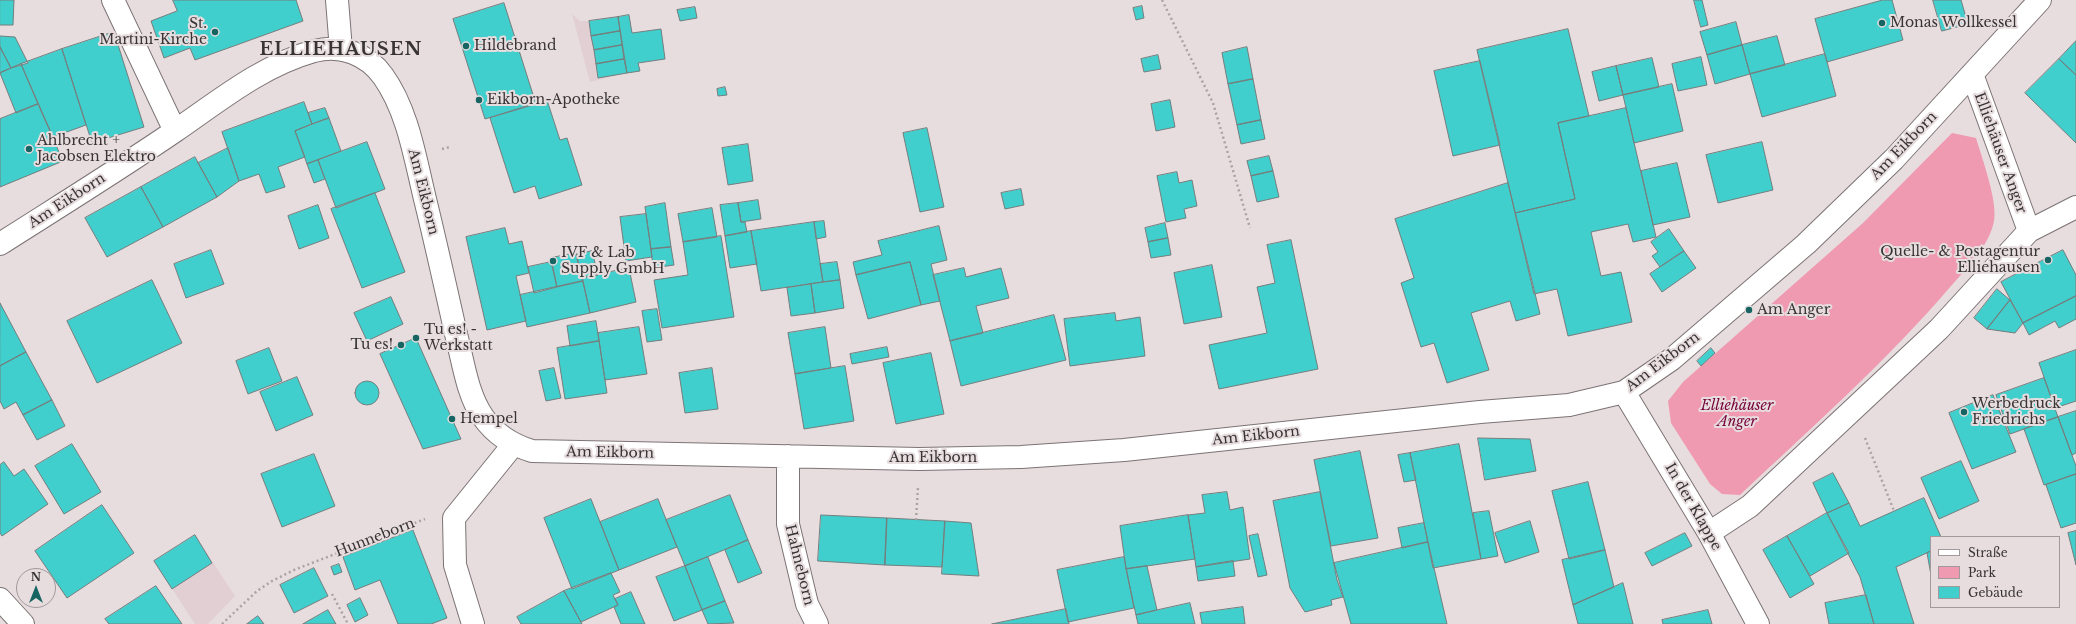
<!DOCTYPE html>
<html>
<head>
<meta charset="utf-8">
<style>
  body { margin:0 }
  #map { position:relative; width:2076px; height:624px; overflow:hidden; background:#e7dddf; font-family:"Libre Baskerville",serif }
  canvas { display:block }
  .legend { position:absolute; left:1930px; top:536px; width:130px; height:72px; box-sizing:border-box; background:#e7dddf; border:1px solid #a1999b; margin:0; padding:5px 7px; list-style:none; font-size:12px; color:#383435 }
  .legend li { display:flex; align-items:center; gap:8px; height:20px }
  .legend b { width:20px; border:1px solid #a1999b }
  .north { position:absolute; left:16px; top:568px; width:40px; height:40px; box-sizing:border-box; background:#e7dddf; border:1px solid #a1999b; border-radius:50%; rotate:0deg; font-size:11px; font-weight:700; line-height:16px; text-align:center; color:#383435 }
  .north::after { content:''; display:block; margin:auto; width:14px; height:18px; background:#166563; clip-path:polygon(50% 0,100% 100%,50% 72%,0 100%) }
</style>
</head>
<body>
<div id="map">
<canvas width="2076" height="624"></canvas>
<ul class="legend">
<li><b style="height:5px;background:#fff"></b>Straße</li>
<li><b style="height:11px;background:#ef9ab0"></b>Park</li>
<li><b style="height:11px;background:#40cfcc"></b>Gebäude</li>
</ul>
<div class="north">N</div>
</div>
<script>
const ctx = document.querySelector('canvas').getContext('2d');
ctx.lineJoin = 'round';
function paint(path, color) {
  ctx.fillStyle = color;
  ctx.fill(path, 'evenodd');
}
function stroke(path, color, width, dash) {
  ctx.strokeStyle = color;
  ctx.lineWidth = width;
  ctx.lineCap = dash ? 'butt' : 'round';
  ctx.setLineDash(dash || []);
  ctx.stroke(path);
}
function write(font, color, halo, rows, align = 'center') {
  ctx.font = font + ' "Libre Baskerville",serif';
  ctx.lineWidth = 4;
  ctx.setLineDash([]);
  ctx.textBaseline = 'middle';
  ctx.strokeStyle = halo;
  ctx.fillStyle = color;
  for (const [text, x, y, turn = 0] of rows) {
    ctx.save();
    ctx.translate(x, y);
    ctx.rotate((+turn || 0) * Math.PI / 180);
    ctx.textAlign = isNaN(turn) ? turn : align;
    if (halo) ctx.strokeText(text, 0, 0);
    ctx.fillText(text, 0, 0);
    ctx.restore();
  }
}
paint(new Path2D(`
  M572,14l8,7h9l29,-4 9,56 -37,9z
  M195,535l40,61 -27,28h-13l-41,-63z`), '#e2cfd4');
paint(new Path2D(`
  M1952,133l24,5c6,20 22,64 18,83 -5,25 -26,46 -43,65 -64,75 -139,141 -211,209l-18,-1 -12,-10 -39,-61 -3,-22 15,-19 180,-159z`), '#ef9ab0');
const building = new Path2D(`
  M0,0h14l-1,25h-13z
  M173,0h123l7,21 -108,39 -5,-12 -26,10 -13,-37 26,-10z
  M1694,0h8l6,25 -7,2z
  M1883,0h9l11,40 -76,22 -12,-43z
  M1933,0h28l7,24 -26,7z
  M504,3l32,101 -51,15 -32,-100z
  M1142,6l2,12 -8,2 -3,-12z
  M695,7l2,11 -17,3 -3,-11z
  M629,15l3,18 29,-4 4,30 -27,4 2,8 -13,2 -9,-56z
  M618,17l2,14 -29,5 -2,-15z
  M1736,22l6,23 -35,10 -7,-23z
  M1568,29l21,87 -31,7 17,76 -60,14 -38,-163z
  M620,31l2,14 -28,5 -3,-14z
  M114,32l30,95 -52,16 -30,-94z
  M0,36l15,1 13,26 -17,5 -11,-21z
  M1777,36l8,29 -35,9 -8,-29z
  M2076,41v34l-17,-16z
  M622,45l2,14 -28,5 -2,-14z
  M1742,45l8,29 -35,10 -8,-29z
  M0,47l11,21 -11,5z
  M1247,47l6,32 -25,5 -6,-31z
  M62,49l24,76 -33,12 -32,-73z
  M1825,54l11,42 -74,21 -12,-43z
  M1158,55l3,14 -17,3 -3,-13z
  M1701,57l6,28 -29,6 -6,-27z
  M1652,58l7,29 -36,8 -7,-29z
  M624,59l3,14 -29,5 -2,-14z
  M2059,59l17,16v68l-51,-50z
  M1480,61l20,84 -47,11 -19,-85z
  M21,64l17,40 -22,9 -16,-40z
  M1616,66l7,29 -24,6 -7,-29z
  M1253,79l8,41 -24,5 -9,-41z
  M1672,84l11,47 -49,12 -11,-48z
  M725,87l2,8 -9,1 -1,-7z
  M547,100l13,40 7,-2 15,47 -43,14 -4,-13 -21,7 -24,-75z
  M1170,100l5,27 -19,4 -5,-27z
  M304,102l8,22 -17,7 10,26 -27,10 7,20 -19,6 -7,-19 -20,7 -17,-49z
  M38,104l25,57 -63,26v-68z
  M325,108l4,10 -17,6 -4,-11z
  M1626,108l30,129 -23,5 -5,-18 -37,8 10,44 20,-4 11,50 -64,14 -11,-47 -23,5 -19,-81 60,-14 -17,-76z
  M329,118l12,33 -34,13 -12,-33z
  M1261,120l4,19 -24,5 -4,-19z
  M927,128l17,79 -24,5 -17,-79z
  M367,142l18,47 -49,19 -18,-48z
  M1762,142l11,48 -55,13 -12,-48z
  M748,144l5,37 -25,4 -6,-37z
  M228,148l11,33 -22,16 -19,-34z
  M1269,156l4,15 -22,5 -4,-15z
  M195,157l22,40 -54,30 -22,-40z
  M318,160l7,19 -11,4 -7,-19z
  M1677,163l13,54 -37,8 -12,-54z
  M1273,171l6,26 -22,5 -6,-26z
  M1177,172l2,11 13,-3 5,26 -13,3 2,9 -20,4 -9,-46z
  M1508,183l32,131 -24,7 -6,-20 -39,12 18,57 -42,13 -13,-40 -13,4 -20,-64 13,-5 -19,-59z
  M141,187l22,40 -56,30 -22,-39z
  M1021,189l3,16 -19,4 -4,-16z
  M375,193l30,79 -43,16 -31,-79z
  M758,200l3,19 -20,3 -3,-19z
  M665,203l6,44 -20,2 -6,-42z
  M738,203l3,19h4l2,10 -22,4 -5,-31z
  M318,205l11,33 -30,11 -11,-33z
  M712,208l5,29 -34,5 -5,-28z
  M646,214l6,43 -26,4 -6,-44z
  M824,221l2,16 -10,2 -2,-17z
  M814,222l9,60 -62,9 -10,-60z
  M1165,223l3,15 -20,4 -3,-14z
  M939,226l8,34 -16,4 9,37 -19,4 -11,-43 -54,13 -3,-13 29,-7 -4,-14z
  M505,228l4,16 13,-3 7,32 -13,3 10,45 -39,9 -21,-93z
  M1669,229l15,22 -24,16 -8,-11 6,-4 -7,-10z
  M751,231l6,33 -27,4 -5,-32z
  M721,236l13,81 -72,11 -8,-48 34,-5 -5,-33z
  M1168,238l3,17 -20,3 -3,-16z
  M1291,240l27,129 -99,20 -10,-44 58,-12 -10,-46 18,-4 -8,-38z
  M671,247l3,18 -21,3 -2,-19z
  M211,250l13,34 -38,14 -12,-34z
  M2063,250l13,25v21l-53,27 -22,-41z
  M592,251l6,24 -16,3 -6,-23z
  M1684,251l12,17 -34,24 -12,-18z
  M576,253l7,28 -26,6 -6,-29z
  M551,262l6,25 -23,6 -6,-26z
  M837,262l3,18 -17,2 -3,-18z
  M910,262l11,43 -53,14 -12,-44z
  M1212,265l10,52 -38,7 -10,-51z
  M629,268l7,34 -46,11 -8,-35z
  M964,268l2,9 35,-9 8,30 -33,8 7,27 -33,8 -17,-66z
  M152,280l30,63 -85,40 -30,-62z
  M840,280l4,28 -29,5 -4,-29z
  M583,281l7,32 -63,14 -7,-32z
  M811,284l4,29 -24,3 -4,-28z
  M1997,289l13,11 -23,29 -13,-11z
  M2076,296v23l-17,9 -4,-7 -26,14 -6,-12z
  M391,297l12,27 -36,17 -13,-28z
  M2010,300l13,23 -8,10 -28,-4z
  M0,303l26,49 -26,14z
  M657,309l5,31 -15,2 -5,-31z
  M1115,313l1,8 24,-4 5,39 -75,10 -6,-47z
  M1054,315l12,45 -105,26 -11,-45z
  M596,321l3,20 -29,5 -3,-20z
  M639,327l8,47 -42,6 -7,-47z
  M825,327l6,41 -36,6 -7,-41z
  M416,338l45,101 -38,10 -43,-95z
  M599,341l8,52 -42,6 -8,-51z
  M887,347l2,10 -37,7 -2,-10z
  M269,348l13,33 -34,13 -12,-33z
  M1711,348l4,5 -14,13 -4,-5z
  M2076,350v51l-21,7 -16,-45z
  M26,352l26,48 -29,15 -7,-13 -12,7 -4,-8v-35z
  M931,353l13,61 -48,10 -13,-61z
  M845,366l9,55 -50,8 -9,-55z
  M554,368l7,30 -15,3 -7,-30z
  M712,368l6,41 -33,4 -6,-40z
  M297,377l16,38 -37,16 -16,-39z
  M2044,378l14,39 -48,17 -14,-39z
  M355 393a12 12 0 1 1 24 0a12 12 0 1 1-24 0Z
  M1993,395l23,57 -44,17 -23,-56z
  M52,400l13,26 -28,14 -14,-25z
  M2076,411v42l-4,2 -14,-38z
  M2058,417l18,49v8l-32,11 -20,-56z
  M1478,438l52,1 6,32 -51,9z
  M72,444l29,48 -37,22 -29,-48z
  M1459,444l22,115 -48,9 -23,-115z
  M1360,451l18,87 -47,8 -17,-86z
  M1410,453l6,27 -12,2 -6,-27z
  M314,454l21,52 -53,21 -21,-53z
  M1961,461l18,40 -40,18 -18,-41z
  M4,462l10,14 10,-7 24,35 -46,32 -2,-3v-68z
  M1833,473l16,30 -22,10 -14,-30z
  M2076,474v49l-15,5 -15,-43z
  M1588,482l17,68 -36,9 -17,-68z
  M1227,492l3,18 13,-3 7,52 -54,8 -8,-52 17,-2 -3,-18z
  M1320,492l17,88 6,17 -12,3 1,5 -27,7 -15,-24 -17,-87z
  M730,495l18,45 -63,26 -19,-46z
  M1924,498l17,39h-10v14l-35,16 18,57h-40l-14,-47 -33,-64 22,-10 11,23z
  M591,499l28,71 -47,19 -28,-71z
  M658,499l19,48 -58,23 -19,-48z
  M102,505l32,48 -67,45 -32,-47z
  M1489,511l9,45 -17,3 -8,-46z
  M1827,513l22,40 -39,23 -23,-40z
  M821,515l66,3 -2,47 -67,-4z
  M1188,515l7,44 -69,10 -6,-43z
  M887,518l58,3 -3,46 -57,-2z
  M945,521l26,2 8,53 -37,-2z
  M1530,521l9,31 -34,11 -10,-30z
  M1424,523l4,19 -26,6 -4,-20z
  M413,530l34,88 -16,6h-33l-18,-44 -25,10 -12,-33z
  M2076,531v34l-8,-32z
  M1685,533l7,13 -40,20 -7,-13z
  M1258,534l9,41 -9,2 -9,-41z
  M195,535l17,28 -40,26 -18,-28z
  M1787,536l27,48 -24,14 -27,-48z
  M748,540l14,33 -24,10 -13,-33z
  M1428,542l19,82h-96l-17,-61z
  M1605,550l9,37 -41,18 -11,-45z
  M1931,551v24l-4,-22z
  M708,557l17,44 -23,9 -17,-44z
  M1124,557l10,51 -66,14 -11,-52z
  M1233,561l2,15 -37,5 -2,-14z
  M339,564l3,8 -8,3 -3,-8z
  M685,566l17,44 -28,11 -18,-44z
  M1147,566l10,44 -21,5 -10,-46z
  M314,568l14,28 -34,17 -14,-28z
  M611,573l9,19 -7,3 5,10 -37,17 -17,-31z
  M1623,583l10,41h-55l-5,-19z
  M156,586l26,38h-73l-4,-5z
  M564,591l18,33h-61l-4,-7z
  M631,592l14,32h-24l-7,-17 4,-2 -3,-6z
  M1866,595l8,29h-45l-4,-21z
  M360,598l8,17 -13,7 -8,-17z
  M725,601l9,22 -26,1 -6,-14z
  M1190,603l5,21h-57l-2,-9z
  M1243,607l2,17h-43l-2,-11z
  M1066,609l3,15h-77z
  M328,610l8,14h-33z
  M1708,610l4,14h-49l-1,-4z
  M258,616l6,8h-17z`);
paint(building, '#40cfcc');
stroke(building, '#747e7d', 1);
const minor = new Path2D(`
  M113,0l62,131
  M337,0l4,50
  M2029,231l47,-24
  M0,244c58,-37 118,-74 175,-113 44,-30 86,-65 139,-80 27,-7 53,3 69,25 25,35 32,82 42,123 11,45 21,90 31,135 7,27 11,60 27,83 12,17 29,28 49,34l387,8 102,-2 103,-7 356,-38 89,-7 55,-13 48,-33 134,-115 88,-85 146,-159
  M1624,392l85,141 49,91
  M788,456v68l19,80 10,20
  M1709,533l41,-27 189,-177 90,-98 -57,-157
  M0,599l23,25
  M473,624l-18,-59 -1,-47 59,-73`);
stroke(minor, '#7c7375', 24);
stroke(new Path2D(`
  M1162,0l51,103 37,125
  M442,149l8,-2
  M1865,438l29,73
  M916,520l2,-33
  M332,594l16,30
  M222,624l35,-33 15,-10 22,-11 131,-51`), '#aaa2a4', 2.5, [2, 3]);
stroke(minor, '#fff', 22);
for (const [x, y, r, color] of [
  [1882,23,4,"#166563"],
  [215,32,4,"#166563"],
  [466,46,4,"#166563"],
  [479,100,4,"#166563"],
  [29,149,4,"#166563"],
  [2048,260,4,"#166563"],
  [553,261,4,"#166563"],
  [1749,310,4,"#166563"],
  [416,338,4,"#166563"],
  [401,345,4,"#166563"],
  [1964,412,4,"#166563"],
  [452,419,4,"#166563"]
]) {
  const dot = new Path2D();
  dot.arc(x, y, r, 0, 2 * Math.PI);
  ctx.fillStyle = color;
  ctx.fill(dot);
  stroke(dot, '#e7dddf', 1.5);
}
write('14px', '#383435', '#e7dddf', [
  ["Monas Wollkessel",1890,23],
  ["St.",207,24,"right"],
  ["Martini-Kirche",207,40,"right"],
  ["Hildebrand",474,46],
  ["Eikborn-Apotheke",487,100],
  ["Ahlbrecht +",37,141],
  ["Jacobsen Elektro",37,157],
  ["Quelle- & Postagentur",2040,252,"right"],
  ["Elliehausen",2040,268,"right"],
  ["IVF & Lab",561,253],
  ["Supply GmbH",561,269],
  ["Am Anger",1757,310],
  ["Tu es! -",424,330],
  ["Werkstatt",424,346],
  ["Tu es!",393,345,"right"],
  ["Werbedruck",1972,404],
  ["Friedrichs",1972,420],
  ["Hempel",460,419]
], 'left');
write('14px', '#383435', '#e7dddf', [
  ["Am Eikborn",1904,146,-46],
  ["Elliehäuser Anger",2000,153,70],
  ["Am Eikborn",423,192,76],
  ["Am Eikborn",67,201,-33],
  ["Am Eikborn",1663,362,-37],
  ["Am Eikborn",1256,436,-6],
  ["Am Eikborn",610,453,1],
  ["Am Eikborn",933,458],
  ["In der Klappe",1693,507,60],
  ["Hunneborn",375,538,-21],
  ["Hahneborn",799,565,76]
]);
write('italic 14px', '#760037', '#e7dddf', [
  ["Elliehäuser",1737,406],
  ["Anger",1737,422]
]);
ctx.letterSpacing = '1px';
write('bold 18px', '#383435', '#e7dddf', [
  ["ELLIEHAUSEN",341,50]
]);
ctx.letterSpacing = '0px';
</script>
</body>
</html>
